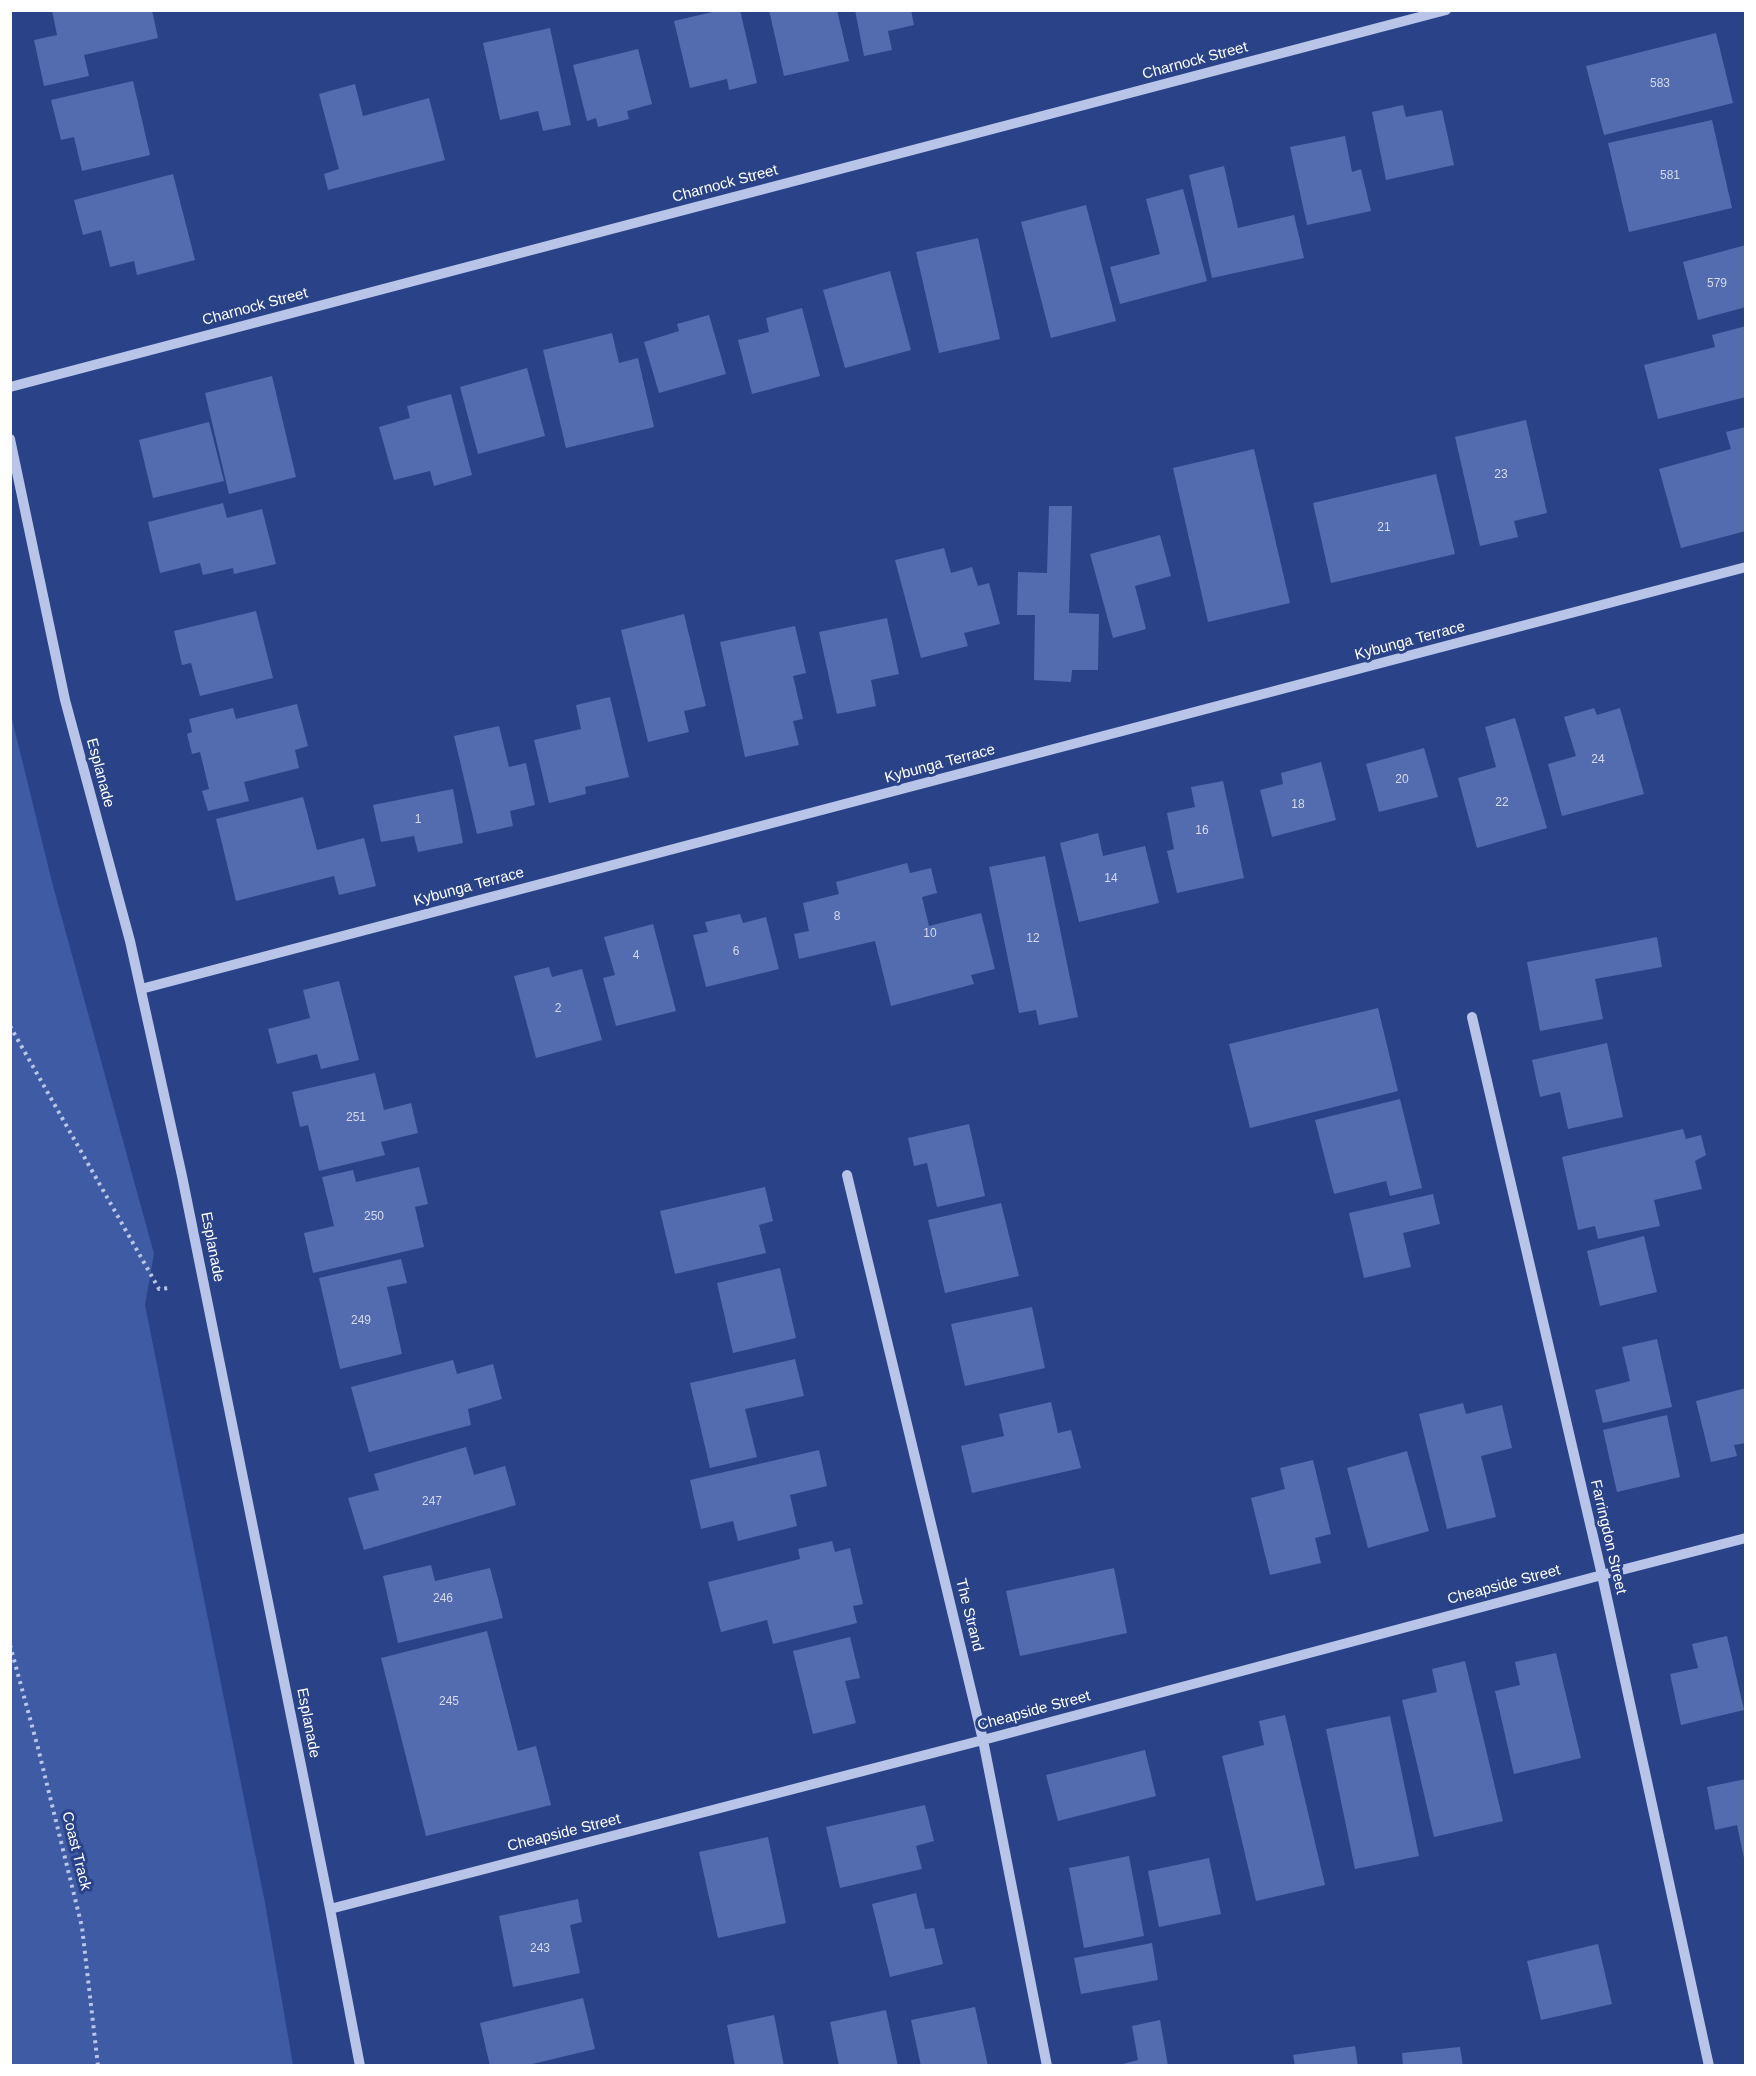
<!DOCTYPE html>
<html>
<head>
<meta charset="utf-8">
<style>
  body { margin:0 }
  #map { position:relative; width:1756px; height:2076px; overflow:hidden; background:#2a4388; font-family:Arial,sans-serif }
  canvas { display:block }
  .frame { position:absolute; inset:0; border:12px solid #fff; pointer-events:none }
</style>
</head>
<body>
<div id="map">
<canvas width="1756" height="2076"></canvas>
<div class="frame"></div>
</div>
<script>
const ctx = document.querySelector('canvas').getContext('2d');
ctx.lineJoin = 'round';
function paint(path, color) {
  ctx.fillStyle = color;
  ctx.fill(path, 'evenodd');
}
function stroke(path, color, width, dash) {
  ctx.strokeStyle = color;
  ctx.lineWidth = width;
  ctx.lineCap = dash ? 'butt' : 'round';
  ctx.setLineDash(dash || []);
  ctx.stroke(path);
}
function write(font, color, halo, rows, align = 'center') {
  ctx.font = font + ' Arial,sans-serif';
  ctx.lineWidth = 6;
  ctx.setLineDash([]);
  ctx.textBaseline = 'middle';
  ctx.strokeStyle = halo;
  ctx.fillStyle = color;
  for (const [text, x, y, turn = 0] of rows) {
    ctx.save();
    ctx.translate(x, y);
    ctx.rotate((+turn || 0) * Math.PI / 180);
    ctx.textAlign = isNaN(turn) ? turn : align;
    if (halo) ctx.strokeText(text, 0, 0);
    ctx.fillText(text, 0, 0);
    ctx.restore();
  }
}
paint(new Path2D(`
  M10,711l42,171 102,372 -9,51 120,598 28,162h-282z`), '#3f5ba4');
paint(new Path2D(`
  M52,10h100l6,28 -74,17 5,21 -45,10 -10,-46 23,-5z
  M721,10h19l17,73 -28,7 -2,-11 -37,9 -16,-67z
  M769,10h68l12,51 -65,15z
  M855,10h56l3,15 -26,6 4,19 -28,6z
  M550,28l21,97 -28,6 -5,-20 -38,9 -17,-77z
  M1716,33l17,70 -129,32 -18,-69z
  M638,49l14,55 -25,7 2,8 -31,8 -2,-9 -9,3 -14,-56z
  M133,81l17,74 -68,16 -8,-34 -13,3 -10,-40z
  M355,84l8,32 66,-18 16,62 -117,30 -4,-16 15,-5 -20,-75z
  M1403,105l3,12 36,-7 12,55 -68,15 -14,-68z
  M1712,120l20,88 -103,24 -21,-89z
  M1345,136l7,36 9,-3 10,42 -64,14 -17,-78z
  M1224,166l14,62 56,-13 10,43 -92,20 -23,-103z
  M173,174l22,86 -58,15 -3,-14 -24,6 -9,-37 -18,5 -9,-35z
  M1183,189l24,92 -87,23 -10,-37 50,-13 -14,-55z
  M1086,205l30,116 -65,17 -30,-116z
  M978,238l22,101 -61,14 -23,-101z
  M1746,245v62l-48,13 -15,-58z
  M890,271l21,79 -66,18 -22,-78z
  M802,308l18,68 -68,18 -14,-54 31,-8 -3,-14z
  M709,315l17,59 -67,19 -15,-51 35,-11 -2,-7z
  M1746,326v71l-88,22 -14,-54 71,-18 -3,-12z
  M612,333l7,30 19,-5 16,69 -88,21 -23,-98z
  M527,368l18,68 -67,18 -18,-67z
  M272,376l24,101 -67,17 -24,-101z
  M451,394l21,81 -38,11 -4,-15 -36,9 -15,-53 31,-9 -3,-12z
  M1526,420l21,93 -33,8 4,16 -38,9 -25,-109z
  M209,422l15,59 -71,17 -14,-58z
  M1746,427v104l-65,17 -22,-79 72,-20 -5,-17z
  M1254,449l36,154 -82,19 -35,-154z
  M1436,474l19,80 -124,29 -18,-80z
  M223,503l4,15 35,-9 14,55 -42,10 -1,-6 -30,7 -3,-12 -40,10 -12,-51z
  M1049,506h23l-3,107 30,1 -1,56h-26l-1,12 -37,-2 1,-65h-18l1,-43 29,1z
  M1160,535l11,41 -36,10 11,43 -33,9 -23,-84z
  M944,548l7,25 21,-6 6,19 11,-3 11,41 -36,9 4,13 -47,12 -26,-98z
  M256,611l17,67 -73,18 -9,-33 -9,2 -8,-34z
  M684,614l22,92 -22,5 5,21 -41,10 -27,-112z
  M887,618l12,56 -28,6 5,26 -39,8 -18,-82z
  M795,626l11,47 -13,3 10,43 -10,2 6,24 -54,12 -25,-115z
  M610,697l19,80 -44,10 1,7 -37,9 -15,-63 47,-11 -5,-24z
  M297,704l11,42 -13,4 4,18 -55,14 5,19 -41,10 -6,-20 7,-2 -9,-37 -8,2 -5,-20 5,-2 -3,-13 44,-11 3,11z
  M1594,708l3,7 23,-7 24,86 -82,22 -14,-52 28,-8 -12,-39z
  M1515,718l32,110 -70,20 -19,-70 38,-11 -11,-40z
  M499,726l10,41 17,-4 9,42 -25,6 3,15 -36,8 -23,-98z
  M1424,748l14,49 -59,15 -13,-48z
  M1321,762l15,58 -64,17 -12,-47 23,-6 -2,-11z
  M1223,781l21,97 -67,15 -10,-42 7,-2 -7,-36 28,-6 -4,-20z
  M453,789l10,54 -45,9 -4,-16 -33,6 -8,-37z
  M303,797l14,53 47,-12 12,48 -37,9 -5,-19 -98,25 -20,-82z
  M1098,833l5,23 42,-10 14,57 -80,19 -19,-79z
  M1045,856l33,161 -39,8 -3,-15 -17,3 -30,-146z
  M907,863l3,10 21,-5 6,25 -15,4 7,29 52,-13 14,56 -24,6 3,9 -83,22 -16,-65 -76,18 -5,-25 15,-3 -6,-28 36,-9 -3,-12z
  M740,914l3,9 23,-6 13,52 -73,18 -13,-52 15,-3 -3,-10z
  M653,924l23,87 -60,15 -13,-48 12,-3 -11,-38z
  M1657,937l5,30 -67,12 8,40 -63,12 -13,-69z
  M549,967l3,10 30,-8 20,71 -66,18 -22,-82z
  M339,981l20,79 -38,9 -4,-15 -40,10 -9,-35 42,-11 -7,-28z
  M1378,1008l20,83 -148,37 -21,-84z
  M1607,1043l16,74 -55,12 -8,-37 -20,5 -8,-37z
  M375,1073l9,37 27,-7 7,30 -37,9 4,13 -66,16 -11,-46 -8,2 -8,-35z
  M1400,1099l22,89 -32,8 -4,-15 -52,13 -19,-74z
  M969,1124l16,72 -48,11 -10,-44 -13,3 -6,-28z
  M1683,1129l3,10 15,-4 5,20 -11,6 7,28 -48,11 6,26 -62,13 -3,-13 -17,4 -16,-73z
  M419,1167l9,37 -13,3 9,40 -111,26 -9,-40 30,-7 -12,-49 31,-7 3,12z
  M765,1187l8,34 -14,4 7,28 -91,21 -15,-63z
  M1433,1194l7,30 -37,9 8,34 -47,11 -15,-65z
  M1001,1203l18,73 -74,17 -17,-73z
  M1644,1236l13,56 -57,14 -13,-55z
  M401,1259l6,24 -20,4 15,67 -62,15 -21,-91z
  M780,1268l16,70 -63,15 -16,-70z
  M1032,1307l13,61 -80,18 -14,-62z
  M1657,1339l15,68 -69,16 -8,-33 35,-9 -8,-34z
  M795,1359l9,37 -59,13 12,48 -47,11 -20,-85z
  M453,1360l4,14 36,-10 9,35 -34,10 3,16 -102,27 -18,-65z
  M1746,1388v55l-12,2 3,11 -26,6 -15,-61z
  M1051,1402l7,31 13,-3 10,38 -109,25 -11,-47 43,-10 -5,-22z
  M1463,1403l3,11 36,-9 10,43 -31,8 15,61 -49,12 -28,-115z
  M1667,1415l13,62 -63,15 -14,-62z
  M466,1447l8,28 31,-9 11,39 -152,45 -16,-52 31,-8 -5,-16z
  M819,1450l8,36 -37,9 7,31 -59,15 -5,-20 -32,8 -11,-49z
  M1407,1451l22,80 -61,17 -21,-80z
  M1313,1460l18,74 -16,4 6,25 -51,12 -19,-77 34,-9 -5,-21z
  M832,1541l3,11 15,-4 13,56 -10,2 4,17 -84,21 -6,-24 -46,12 -13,-50 92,-23 -2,-10z
  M431,1565l4,16 55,-13 13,50 -105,25 -15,-67z
  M1114,1568l13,65 -107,23 -14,-65z
  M487,1631l31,120 18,-5 15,59 -125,31 -45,-178z
  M1727,1636l17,74 -63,15 -11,-51 28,-6 -6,-24z
  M850,1637l10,41 -15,3 11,42 -43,11 -20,-83z
  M1556,1653l25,105 -67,16 -19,-83 25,-6 -5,-23z
  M1465,1661l38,160 -69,16 -32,-137 35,-8 -5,-23z
  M1285,1715l40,170 -69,16 -34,-145 42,-11 -5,-24z
  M1390,1716l29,140 -64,13 -29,-140z
  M1145,1750l11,46 -98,25 -12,-46z
  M1746,1779v78l-2,1 -7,-33 -22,5 -8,-43z
  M925,1805l9,36 -18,5 6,23 -82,19 -14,-61z
  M768,1837l18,86 -68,15 -19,-86z
  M1129,1856l15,80 -60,12 -15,-80z
  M1209,1858l12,56 -62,13 -11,-56z
  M916,1893l9,36 9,-1 9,36 -53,13 -18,-73z
  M578,1899l4,23 -12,3 10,48 -67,14 -14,-71z
  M1152,1943l6,37 -77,14 -7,-36z
  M1598,1944l14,60 -71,16 -14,-59z
  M583,1998l12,51 -71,17h-34l-10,-43z
  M975,2007l13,59h-67l-10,-46z
  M886,2010l12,56h-59l-9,-44z
  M774,2015l10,51h-49l-8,-41z
  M1160,2020l8,46h-53l23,-6 -6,-34z
  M1355,2046l3,20h-63l-2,-11z
  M1460,2047l3,19h-60l-1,-13z`), '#536caf');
stroke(new Path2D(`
  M10,1026l149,263 12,-1
  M10,1645l28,103 44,179 16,139`), '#b8c5e8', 4, [3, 4.5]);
stroke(new Path2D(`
  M10,387l1436,-377
  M10,439l55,261 65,241 52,235 148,733 30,157
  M141,989l1605,-422
  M1472,1017l130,558 107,491
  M847,1175l136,565 64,326
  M330,1909l653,-169 619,-165 144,-37`), '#b8c5e8', 10);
write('12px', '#d4daeb', null, [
  ["583",1660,84],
  ["581",1670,176],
  ["579",1717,284],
  ["23",1501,475],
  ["21",1384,528],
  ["24",1598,760],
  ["20",1402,780],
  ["22",1502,803],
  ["18",1298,805],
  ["1",418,820],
  ["16",1202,831],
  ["14",1111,879],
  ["8",837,917],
  ["10",930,934],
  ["12",1033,939],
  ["6",736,952],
  ["4",636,956],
  ["2",558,1009],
  ["251",356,1118],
  ["250",374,1217],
  ["249",361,1321],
  ["247",432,1502],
  ["246",443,1599],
  ["245",449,1702],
  ["243",540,1949]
]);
write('15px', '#fff', '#2a4388', [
  ["Charnock Street",1195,61,-15],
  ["Charnock Street",725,184,-15],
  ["Charnock Street",255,307,-15],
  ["Kybunga Terrace",1410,641,-15],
  ["Kybunga Terrace",940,764,-15],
  ["Esplanade",100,773,75],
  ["Kybunga Terrace",469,887,-15],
  ["Esplanade",212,1247,79],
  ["Farringdon Street",1608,1537,77],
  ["Cheapside Street",1504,1585,-15],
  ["The Strand",969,1615,76],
  ["Cheapside Street",1034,1711,-15],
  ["Esplanade",308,1723,79],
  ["Cheapside Street",564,1833,-14],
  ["Coast Track",76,1851,76]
]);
</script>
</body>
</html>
